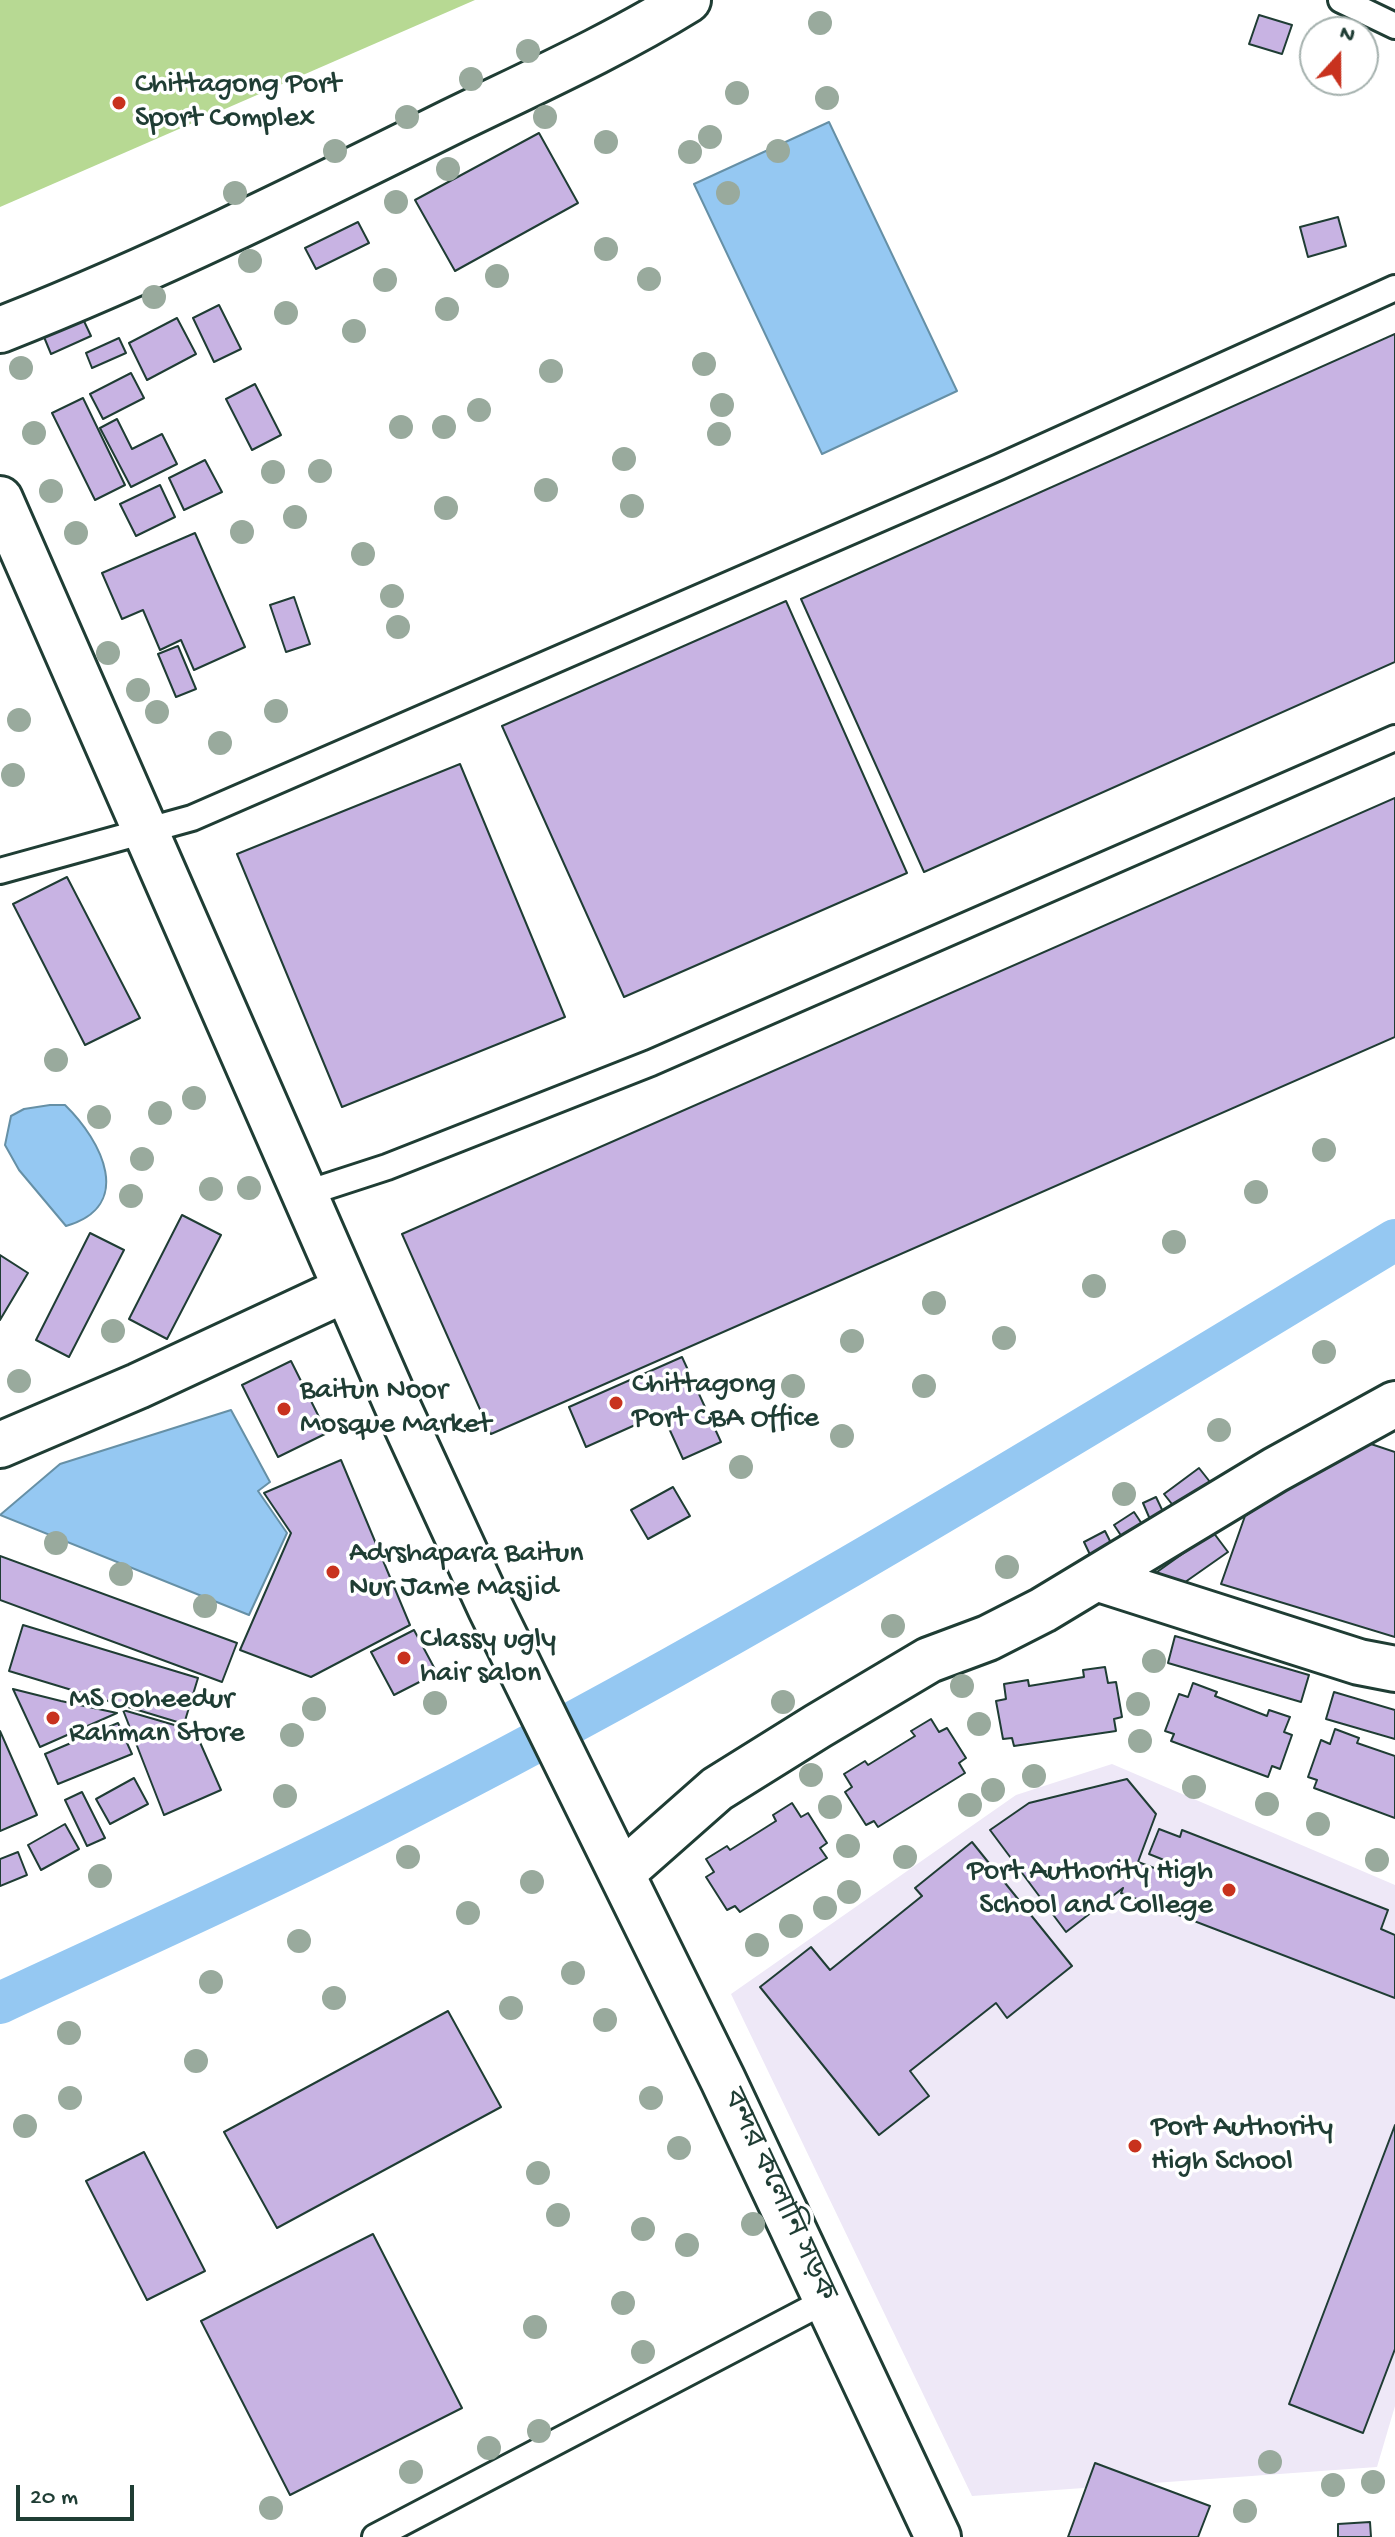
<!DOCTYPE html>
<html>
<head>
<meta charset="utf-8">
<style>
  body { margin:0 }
  #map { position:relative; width:1395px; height:2537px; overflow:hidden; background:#fff; font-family:"Gochi Hand",sans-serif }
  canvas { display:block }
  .north { position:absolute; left:1299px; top:16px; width:80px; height:80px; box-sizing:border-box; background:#fff; border:2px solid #a5b1ae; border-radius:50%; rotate:21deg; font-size:22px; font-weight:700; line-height:32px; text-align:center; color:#1f3d34 }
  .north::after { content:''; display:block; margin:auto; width:28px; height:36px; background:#c8321e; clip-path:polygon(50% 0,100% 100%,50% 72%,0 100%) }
  .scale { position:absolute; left:16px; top:2485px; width:118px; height:36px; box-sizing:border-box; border:4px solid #1f3d34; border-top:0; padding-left:10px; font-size:24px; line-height:28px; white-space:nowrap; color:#1f3d34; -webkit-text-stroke:6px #fff; paint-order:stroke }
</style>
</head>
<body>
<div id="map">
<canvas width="1395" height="2537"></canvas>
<div class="north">N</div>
<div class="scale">20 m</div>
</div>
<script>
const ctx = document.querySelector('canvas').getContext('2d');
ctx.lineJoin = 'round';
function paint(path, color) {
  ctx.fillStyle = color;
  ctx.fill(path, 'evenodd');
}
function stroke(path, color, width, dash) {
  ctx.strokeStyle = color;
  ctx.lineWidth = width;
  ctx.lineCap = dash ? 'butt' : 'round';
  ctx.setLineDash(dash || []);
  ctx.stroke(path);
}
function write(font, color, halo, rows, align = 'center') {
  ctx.font = font + ' "Gochi Hand","Noto Sans Bengali",sans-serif';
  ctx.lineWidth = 7;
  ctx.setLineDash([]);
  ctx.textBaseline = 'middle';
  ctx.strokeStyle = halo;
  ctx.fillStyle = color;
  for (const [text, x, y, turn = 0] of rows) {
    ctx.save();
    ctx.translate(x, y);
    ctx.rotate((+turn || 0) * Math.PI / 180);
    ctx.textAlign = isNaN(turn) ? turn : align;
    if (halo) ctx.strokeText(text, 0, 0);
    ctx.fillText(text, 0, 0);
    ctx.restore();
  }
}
paint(new Path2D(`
  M1112,1764l283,121v50l-14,-6 7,-19 -206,-79 -2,6 -22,-7 -9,24 20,8 -4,10 -27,-10 18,-48 -29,-35 -6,114 274,105v127l-106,279 74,28 32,-83v57l-18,61 -405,29 -241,-502 285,-199zM972,1843l35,174 -11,-14 -86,68 -30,64 -120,-147 51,-41 19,23 92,-74 -7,-9z`), '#eee8f7');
paint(new Path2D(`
  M0,0h475l-475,207z`), '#b7d993');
const water = new Path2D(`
  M829,122l128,269 -135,63 -128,-270z
  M50,1105h15c37,36 70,101 1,121l-47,-56 -14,-25 6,-29 13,-7z
  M231,1410l39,72 -12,9 29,42 -38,82 -249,-100 60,-51z`);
paint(water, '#95c8f2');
stroke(water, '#6690a6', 2);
stroke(new Path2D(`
  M0,2003c135,-63 272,-124 404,-192 340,-173 665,-374 991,-571`), '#95c8f2', 42);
const building = new Path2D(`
  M1259,15l33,10 -10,29 -33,-10z
  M539,133l39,70 -123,68 -40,-71z
  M1338,217l8,29 -38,11 -8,-30z
  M358,222l11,21 -53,26 -11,-21z
  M219,305l22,44 -27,13 -21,-44z
  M177,318l19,36 -49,26 -18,-37z
  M83,319l8,17 -40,18 -7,-17z
  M1395,334v328l-471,210 -123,-273z
  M119,338l7,15 -34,15 -6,-15z
  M131,373l13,25 -41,21 -13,-25z
  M255,384l26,51 -29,15 -26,-51z
  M83,398l42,87 -30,15 -43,-87z
  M117,419l15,30 30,-15 15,30 -46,23 -31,-59z
  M205,460l17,32 -38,18 -15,-32z
  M160,485l15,32 -39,19 -16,-32z
  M195,533l50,114 -51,23 -13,-30 -21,10 -17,-40 -21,9 -20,-46z
  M294,597l16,47 -24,8 -16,-47z
  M786,601l121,272 -283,124 -122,-271z
  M178,646l18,43 -20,8 -18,-43z
  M460,764l105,253 -223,90 -105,-253z
  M1395,798v239l-904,397 -89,-200z
  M67,877l73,141 -55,27 -72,-141z
  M182,1215l39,20 -54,104 -38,-20z
  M90,1233l34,17 -55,107 -33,-17z
  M0,1255l28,18 -28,47z
  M682,1357l39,85 -38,17 -21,-46 -76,34 -17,-40z
  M291,1361l36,72 -49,24 -36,-72z
  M1359,1440l36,12v185l-174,-53 24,-68z
  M341,1460l69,165 -99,52 -71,-27 51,-117 -27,-40z
  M1199,1468l15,19 -35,26 -15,-19z
  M673,1487l17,29 -42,23 -17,-29z
  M1156,1497l10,21 -14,6 -9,-21z
  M1134,1512l14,21 -20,13 -14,-21z
  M1105,1531l10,20 -22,10 -9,-19z
  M1213,1532l15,20 -57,40 -14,-20z
  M0,1556l237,87 -15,39 -222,-82z
  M23,1625l175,53 -14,46 -175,-53z
  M414,1630l23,43 -43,22 -23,-43z
  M1175,1636l134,39 -8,27 -133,-39z
  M1105,1667l3,16 8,-1 6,35 -8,2 2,12 -102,15 -2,-8 -9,1 -7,-38 10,-2 -2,-15 24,-4 1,6 55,-9 -1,-7z
  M1193,1683l24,9 -2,4 52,20 2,-6 21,7 -6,15 8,3 -12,34 -8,-3 -4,11 -97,-36 3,-7 -9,-3 14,-37 9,3z
  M13,1689l48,12 56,12 -77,34z
  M1334,1692l61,18v29l-69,-20z
  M123,1710l72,21 26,59 -57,25z
  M931,1719l8,13 8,-4 19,30 -7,5 6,10 -87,54 -4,-6 -8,4 -21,-33 7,-5 -8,-13 21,-13 3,4 47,-29 -4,-5z
  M118,1723l14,31 -74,30 -13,-30z
  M1335,1729l24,9 -2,5 38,13v62l-81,-30 3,-8 -9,-3 13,-37 9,4z
  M0,1731l37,84 -37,16z
  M134,1778l14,26 -38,20 -14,-25z
  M1127,1779l29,35 -18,48 27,10 4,-10 -20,-8 10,-25 21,8 2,-7 206,80 -7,19 14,6v63l-274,-105 2,-5 -57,44 -76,-102 39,-27z
  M82,1792l23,46 -18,8 -22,-46z
  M792,1803l9,14 7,-4 19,30 -7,5 7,10 -87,54 -5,-6 -8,4 -21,-33 8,-5 -8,-13 21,-13 3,4 46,-29 -3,-6z
  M65,1824l14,25 -38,21 -13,-25z
  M972,1842l100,124 -65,52 -11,-15 -86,68 19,25 -50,39 -119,-148 51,-40 19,23 92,-74 -7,-8z
  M18,1852l9,23 -27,11v-27z
  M448,2011l53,96 -224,121 -53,-96z
  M1395,2125v224l-32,84 -74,-29z
  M144,2152l61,119 -58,29 -61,-119z
  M373,2234l89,174 -172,87 -89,-174z
  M1095,2463l115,43 -12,31h-130z
  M1370,2522l1,15h-33v-13z`);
paint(building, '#c8b3e3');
stroke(building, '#1f3d34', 2);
const lane = new Path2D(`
  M1341,0l54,26
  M0,871l192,-53 807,-351 396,-179
  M304,1194l83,-27 264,-104 744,-325
  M375,2537l450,-236`);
const street = new Path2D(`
  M0,330c155,-61 302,-134 451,-208 80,-39 161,-75 237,-122
  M1096,1578l263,84 36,7
  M623,1872l94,-83 101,-63 111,-66 59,-22 55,-28 232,-140 120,-66`);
const secondary = new Path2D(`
  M0,499l397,906 94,204 232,471 215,457
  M0,1445l138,-59 206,-96`);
stroke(lane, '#1f3d34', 30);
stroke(street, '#1f3d34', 50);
stroke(secondary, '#1f3d34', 50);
stroke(lane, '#fff', 24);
stroke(street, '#fff', 44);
stroke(secondary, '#fff', 44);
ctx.fillStyle = '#99aa9d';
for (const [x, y] of [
  [820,23],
  [528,51],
  [471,79],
  [737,93],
  [827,98],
  [407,117],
  [545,117],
  [710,137],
  [606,142],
  [335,151],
  [778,151],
  [690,152],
  [448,169],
  [235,193],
  [728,193],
  [396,202],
  [606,249],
  [250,261],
  [497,276],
  [649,279],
  [385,280],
  [154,297],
  [447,309],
  [286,313],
  [354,331],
  [704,364],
  [21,368],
  [551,371],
  [722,405],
  [479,410],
  [401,427],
  [444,427],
  [34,433],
  [719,434],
  [624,459],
  [320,471],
  [273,472],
  [546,490],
  [51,491],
  [632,506],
  [446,508],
  [295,517],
  [242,532],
  [76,533],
  [363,554],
  [392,596],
  [398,627],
  [108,653],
  [138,690],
  [276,711],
  [157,712],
  [19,720],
  [220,743],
  [13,775],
  [56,1060],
  [194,1098],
  [160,1113],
  [99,1117],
  [1324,1150],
  [142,1159],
  [249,1188],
  [211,1189],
  [1256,1192],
  [131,1196],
  [1174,1242],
  [1094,1286],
  [934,1303],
  [113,1331],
  [1004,1338],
  [852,1341],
  [1324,1352],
  [19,1381],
  [793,1386],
  [924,1386],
  [1219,1430],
  [842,1436],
  [741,1467],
  [1124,1494],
  [56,1543],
  [1007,1567],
  [121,1574],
  [205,1606],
  [893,1626],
  [1154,1661],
  [962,1686],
  [783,1702],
  [435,1703],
  [1138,1704],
  [314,1709],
  [979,1724],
  [292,1735],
  [1140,1741],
  [811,1775],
  [1034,1776],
  [1194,1787],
  [993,1790],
  [285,1796],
  [1267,1804],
  [970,1805],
  [830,1807],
  [1318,1824],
  [848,1846],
  [408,1857],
  [905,1857],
  [1377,1860],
  [100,1876],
  [532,1882],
  [849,1892],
  [825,1908],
  [468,1913],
  [791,1926],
  [299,1941],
  [757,1945],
  [573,1973],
  [211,1982],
  [334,1998],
  [511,2008],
  [605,2020],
  [69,2033],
  [196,2061],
  [70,2098],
  [651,2098],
  [25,2126],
  [679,2148],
  [538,2173],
  [558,2215],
  [753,2224],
  [643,2229],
  [687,2245],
  [623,2303],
  [535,2327],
  [643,2352],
  [539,2431],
  [489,2448],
  [1270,2462],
  [411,2472],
  [1373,2482],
  [1333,2485],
  [271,2508],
  [1245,2511]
]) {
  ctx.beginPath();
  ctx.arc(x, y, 12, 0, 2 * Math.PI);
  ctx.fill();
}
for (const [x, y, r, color] of [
  [119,103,8,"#c8321e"],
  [616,1403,8,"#c8321e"],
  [284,1409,8,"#c8321e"],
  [333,1572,8,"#c8321e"],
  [404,1658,8,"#c8321e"],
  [53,1718,8,"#c8321e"],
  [1229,1890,8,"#c8321e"],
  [1135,2146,8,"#c8321e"]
]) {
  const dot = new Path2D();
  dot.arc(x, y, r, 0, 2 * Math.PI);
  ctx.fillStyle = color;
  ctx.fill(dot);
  stroke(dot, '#fff', 3);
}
write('30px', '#1f3d34', '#fff', [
  ["Chittagong Port",135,86],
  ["Sport Complex",135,120],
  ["Chittagong",632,1386],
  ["Port CBA Office",632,1420],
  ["Baitun Noor",300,1392],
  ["Mosque Market",300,1426],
  ["Adrshapara Baitun",349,1555],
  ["Nur Jame Masjid",349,1589],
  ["Classy ugly",420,1641],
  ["hair salon",420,1675],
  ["MS Ooheedur",69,1701],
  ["Rahman Store",69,1735],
  ["Port Authority High",1213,1873,"right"],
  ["School and College",1213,1907,"right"],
  ["Port Authority",1151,2129],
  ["High School",1151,2163]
], 'left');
write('30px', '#1f3d34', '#fff', [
  ["বন্দর কলোনি সড়ক",777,2196,65]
]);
</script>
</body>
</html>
